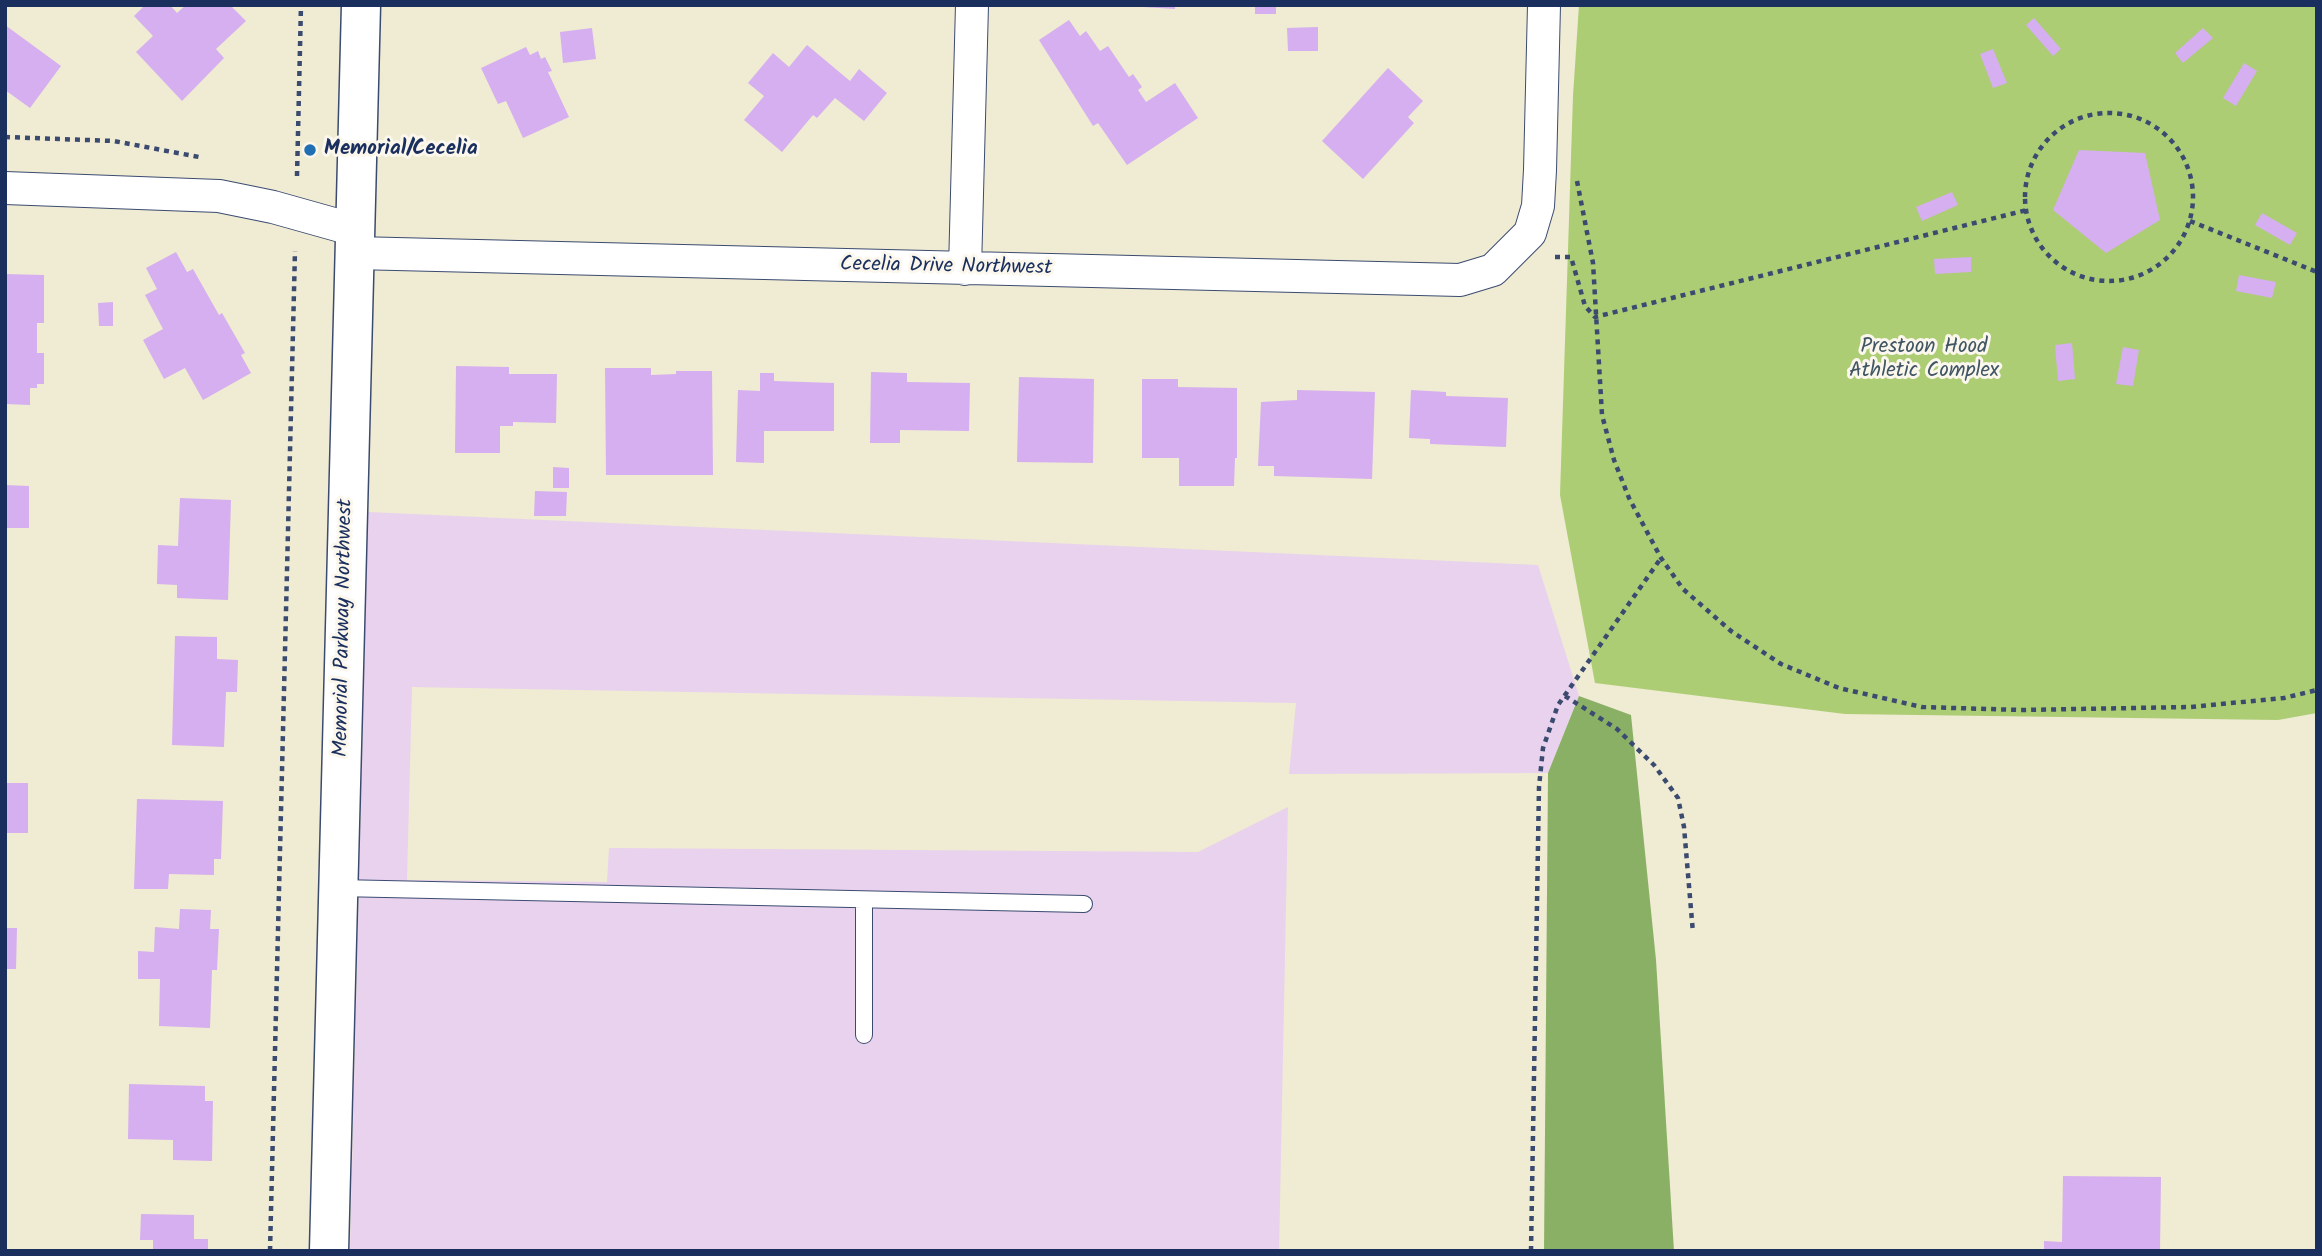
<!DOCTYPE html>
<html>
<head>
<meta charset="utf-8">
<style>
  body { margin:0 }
  #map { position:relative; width:2322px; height:1256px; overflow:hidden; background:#f0ebd3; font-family:Kalam,sans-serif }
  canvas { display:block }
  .frame { position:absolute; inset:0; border:7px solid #1b2f5e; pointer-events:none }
</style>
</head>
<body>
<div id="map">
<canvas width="2322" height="1256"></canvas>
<div class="frame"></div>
</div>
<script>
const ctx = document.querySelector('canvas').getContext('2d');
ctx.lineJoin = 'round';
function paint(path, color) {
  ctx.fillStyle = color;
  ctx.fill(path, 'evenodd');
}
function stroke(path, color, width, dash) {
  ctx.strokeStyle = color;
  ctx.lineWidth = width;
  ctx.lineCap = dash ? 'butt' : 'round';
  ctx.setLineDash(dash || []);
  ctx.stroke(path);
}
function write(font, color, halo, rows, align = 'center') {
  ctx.font = font + ' Kalam,sans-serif';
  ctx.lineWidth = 6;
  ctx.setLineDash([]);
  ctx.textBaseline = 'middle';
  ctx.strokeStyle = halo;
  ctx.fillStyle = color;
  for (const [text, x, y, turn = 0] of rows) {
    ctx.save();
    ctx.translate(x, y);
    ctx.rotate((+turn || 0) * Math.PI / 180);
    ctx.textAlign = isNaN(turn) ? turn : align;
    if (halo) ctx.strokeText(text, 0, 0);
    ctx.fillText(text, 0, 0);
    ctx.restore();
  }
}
paint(new Path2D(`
  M368,512l1170,53 41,131 -31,77 -259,1 7,-71 -884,-16 -5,193 200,2 2,-34 589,4 90,-45 -9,444h-929z`), '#e8d2ee');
paint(new Path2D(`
  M1579,5h738v708l-39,7 -433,-6 -250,-31 -35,-188 13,-399z`), '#adcd75');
paint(new Path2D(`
  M1579,696l52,19 25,245 18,291h-130l4,-478z`), '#8ab066');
paint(new Path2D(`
  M145,5h25l7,8 9,-8h44l16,16 -30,28 8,9 -42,43 -46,-49 17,-16 -19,-20z
  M1143,5h32v4l-32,-2z
  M1255,5h21v9h-21z
  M2034,18l27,31 -8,7 -27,-31z
  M1069,20l11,16 6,-5 14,20 8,-5 21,31 4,-3 9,13 -4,3 8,12 29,-19 23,35 -71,47 -29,-42 -5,3 -54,-86z
  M5,25l56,41 -31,42 -25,-18z
  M1318,27v24h-30l-1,-23z
  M592,28l4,31 -33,4 -3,-31z
  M2203,28l10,10 -30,25 -8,-10z
  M807,45l43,36 9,-12 28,24 -23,28 -29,-23 -18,20 -4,-3 -31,37 -38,-32 20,-24 -16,-13 25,-30 16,14z
  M526,47l4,8 8,-4 3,8 4,-2 7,14 -4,1 21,45 -46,21 -17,-37 -8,3 -17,-36z
  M1993,49l14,34 -14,5 -13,-34z
  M2244,63l13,8 -21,35 -13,-8z
  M1388,68l35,33 -15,16 6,6 -51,56 -41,-38z
  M2079,150l66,3 15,67 -54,33 -53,-43z
  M1952,192l6,13 -36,16 -6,-14z
  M2262,213l35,20 -7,12 -35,-20z
  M176,252l11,20 6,-3 26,46 3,-2 23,40 -4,2 10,18 -48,27 -18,-32 -21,11 -21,-39 20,-11 -18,-34 12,-6 -11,-21z
  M1971,257v15l-36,2 -1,-15z
  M5,274l39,1v48h-7v30h7v31h-7v4h-7v17l-25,-1z
  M2239,275l37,7 -4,16 -36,-7z
  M113,302v24h-14l-1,-23z
  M2072,343l3,36 -17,2 -3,-36z
  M2123,347l16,3 -6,36 -17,-2z
  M456,366l53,1v7h48l-1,49 -43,-1v4h-13v27h-45z
  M605,368h46v7l25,-1v-3h36l1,104h-107z
  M871,372l36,1v9l63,1 -1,48 -69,-1v13h-30z
  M760,373h14v8l60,2v48h-70v32l-28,-1 2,-72 22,1z
  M1019,377l75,2 -1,84 -76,-1z
  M1142,379h36v8l59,1v70h-2l-1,28h-55v-28h-37z
  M1297,390l78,2 -3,87 -98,-3v-10h-16l3,-64 36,-2z
  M1411,390l35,2v4l62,2 -2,49 -76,-3v-5l-21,-1z
  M553,467l16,1v20h-16z
  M5,485l24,1v42h-24z
  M535,491l32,1 -1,24h-32z
  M180,498l51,2 -3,100 -51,-2v-13l-20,-1 1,-39 20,1z
  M175,636l42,1v22l21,1 -1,32h-11l-2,55 -52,-2z
  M5,783h23v50h-23z
  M137,799l86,2 -2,58h-7v16l-45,-1 -1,15h-34z
  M180,909l31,1 -1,19h9l-2,41h-5l-2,58 -51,-2 1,-47h-22v-28l16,1 1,-25 24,2z
  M5,928h12l-1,41h-11z
  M129,1084l76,2v15h8l-1,60 -39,-1v-20l-45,-1z
  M2063,1176l98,1 -1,74h-116v-10l18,1z
  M141,1214l53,1v24h14v12h-55v-11h-13z`), '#d5afef');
const service = new Path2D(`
  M338,888l746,16
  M864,1035v-135`);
const minor = new Path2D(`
  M5,188l214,8 54,11 82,23
  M355,253l1105,27 33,-10 37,-37 8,-27 2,-36 4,-165
  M965,269l7,-264`);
const tertiary = new Path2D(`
  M329,1251l32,-1246`);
stroke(service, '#3b4b70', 18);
stroke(minor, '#3b4b70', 34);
stroke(tertiary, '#3b4b70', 41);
stroke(new Path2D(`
  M2025 197a84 84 0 1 1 168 0a84 84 0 1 1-168 0Z
  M5,137l109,4 85,16
  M297,176l4,-171
  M1577,181l16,82 9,152 12,45 15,38 32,60 22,31 48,42 50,33 58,24 83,19 99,3 169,-3 94,-9 33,-8
  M2190,221l127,51
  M1555,257h16l14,49 10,11 432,-107
  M1565,696l52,33 37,36 24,33 6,29 9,106
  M270,1251l25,-1000
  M1531,1251l8,-464 4,-39 15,-43 103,-147`), '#3b4b70', 4.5, [5, 5]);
stroke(service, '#fff', 16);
stroke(minor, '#fff', 32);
stroke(tertiary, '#fff', 38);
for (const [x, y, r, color] of [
  [310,150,7,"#1f6fb2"]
]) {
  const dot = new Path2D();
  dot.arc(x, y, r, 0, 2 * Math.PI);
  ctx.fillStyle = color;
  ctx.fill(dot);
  stroke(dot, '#fbf7ec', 2.5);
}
write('bold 21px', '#1b2f5e', '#fbf7ec', [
  ["Memorial/Cecelia",324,150]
], 'left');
write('21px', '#1b2f5e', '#fbf7ec', [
  ["Cecelia Drive Northwest",946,268,1],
  ["Memorial Parkway Northwest",345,628,-89]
]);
write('21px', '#405664', '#fbf7ec', [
  ["Prestoon Hood",1924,348],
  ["Athletic Complex",1924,372]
]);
</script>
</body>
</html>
